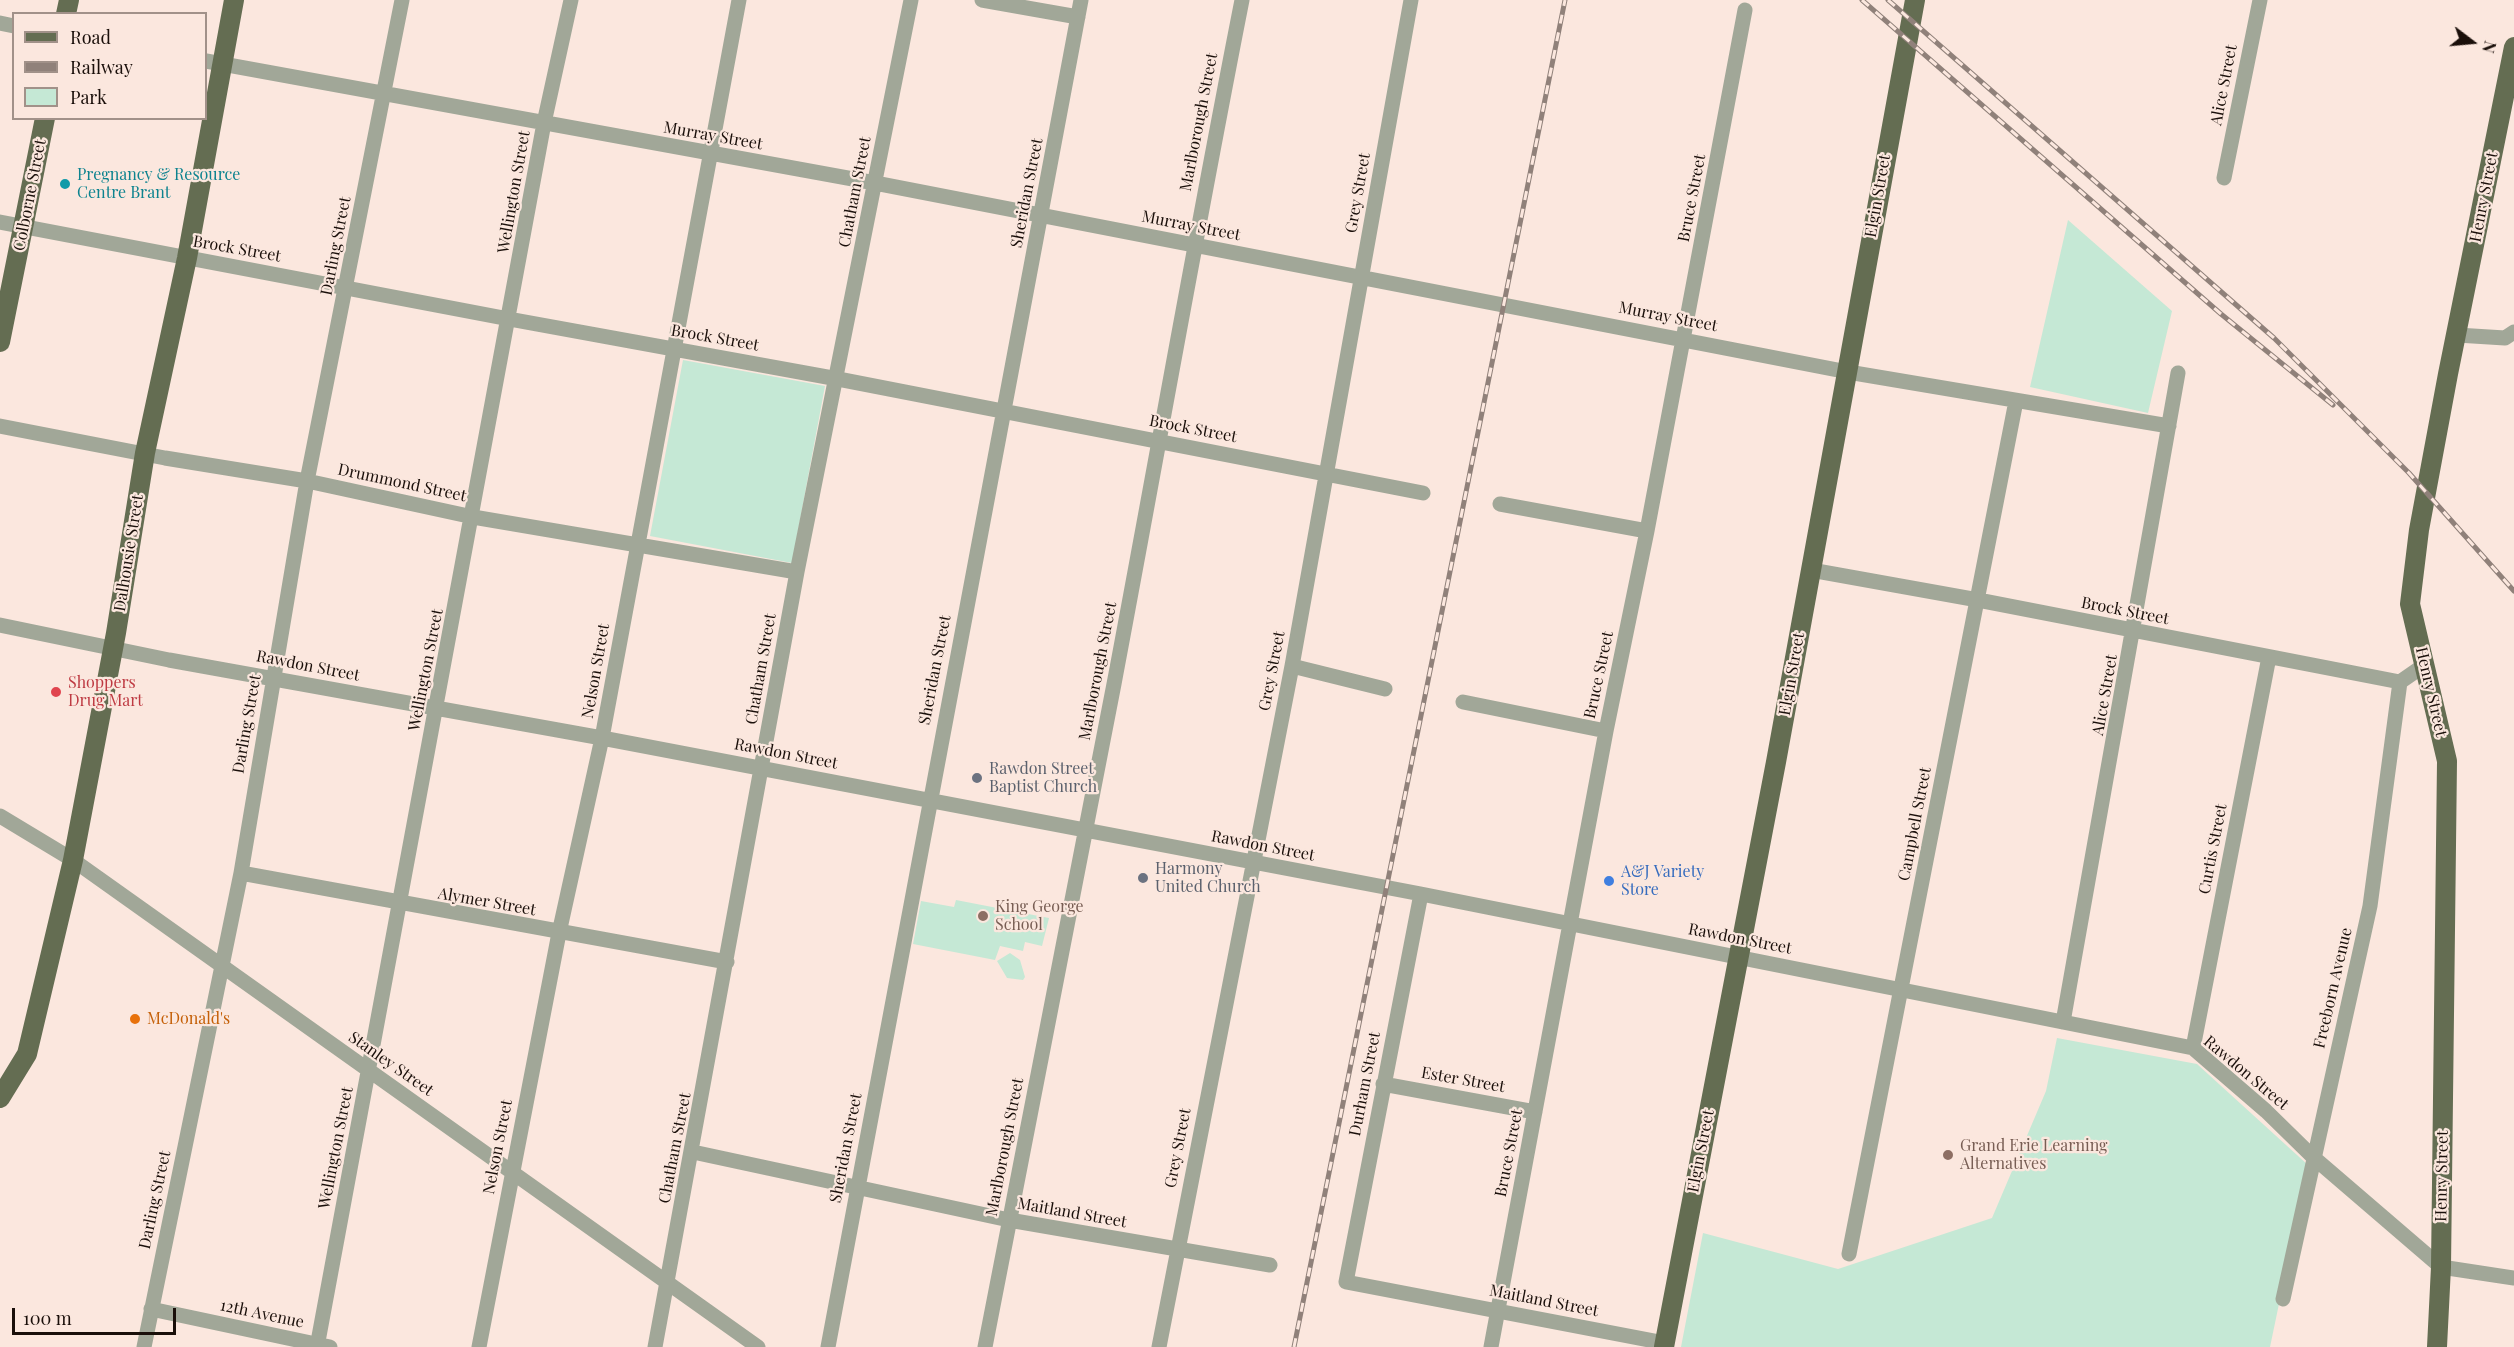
<!DOCTYPE html>
<html>
<head>
<meta charset="utf-8">
<style>
  body { margin:0 }
  #map { position:relative; width:2514px; height:1347px; overflow:hidden; background:#fbe7de; font-family:"Playfair Display",serif }
  canvas { display:block }
  .legend { position:absolute; left:12px; top:12px; width:195px; height:108px; box-sizing:border-box; background:#fbe7de; border:2px solid #a19189; margin:0; padding:8px 10px; list-style:none; font-size:18px; color:#1a0f0a }
  .legend li { display:flex; align-items:center; gap:12px; height:30px }
  .legend b { width:30px; border:2px solid #a19189 }
  .north { position:absolute; left:2442px; top:12px; width:60px; height:60px; -webkit-text-stroke:4px #fbe7de; paint-order:stroke; rotate:106deg; font-size:16px; font-weight:700; line-height:24px; text-align:center; color:#1a0f0a }
  .north::after { content:''; display:block; margin:auto; width:21px; height:27px; background:#1a0f0a; clip-path:polygon(50% 0,100% 100%,50% 72%,0 100%) }
  .scale { position:absolute; left:12px; top:1308px; width:164px; height:27px; box-sizing:border-box; border:3px solid #1a0f0a; border-top:0; padding-left:8px; font-size:18px; line-height:21px; white-space:nowrap; color:#1a0f0a; -webkit-text-stroke:4px #fbe7de; paint-order:stroke }
</style>
</head>
<body>
<div id="map">
<canvas width="2514" height="1347"></canvas>
<ul class="legend">
<li><b style="height:8px;background:#646d52"></b>Road</li>
<li><b style="height:8px;background:#90817a"></b>Railway</li>
<li><b style="height:16px;background:#c5e8d5"></b>Park</li>
</ul>
<div class="north">N</div>
<div class="scale">100 m</div>
</div>
<script>
const ctx = document.querySelector('canvas').getContext('2d');
ctx.lineJoin = 'round';
function paint(path, color) {
  ctx.fillStyle = color;
  ctx.fill(path, 'evenodd');
}
function stroke(path, color, width, dash) {
  ctx.strokeStyle = color;
  ctx.lineWidth = width;
  ctx.lineCap = dash ? 'butt' : 'round';
  ctx.setLineDash(dash || []);
  ctx.stroke(path);
}
function write(font, color, halo, rows, align = 'center') {
  ctx.font = font + ' "Playfair Display",serif';
  ctx.lineWidth = 4.5;
  ctx.setLineDash([]);
  ctx.textBaseline = 'middle';
  ctx.strokeStyle = halo;
  ctx.fillStyle = color;
  for (const [text, x, y, turn = 0] of rows) {
    ctx.save();
    ctx.translate(x, y);
    ctx.rotate((+turn || 0) * Math.PI / 180);
    ctx.textAlign = isNaN(turn) ? turn : align;
    if (halo) ctx.strokeText(text, 0, 0);
    ctx.fillText(text, 0, 0);
    ctx.restore();
  }
}
paint(new Path2D(`
  M2068,220l104,91 -24,102 -118,-26z
  M683,360l142,26 -33,177 -142,-27z
  M956,900l93,18 -7,28 -17,-4 -2,9 -23,-5 -5,14 -82,-16 8,-43 33,6z
  M1010,953l10,7 5,17 -2,3 -16,-2 -10,-17z
  M2057,1038l140,26 111,101 -38,182h-589l22,-114 135,36 154,-51 54,-127z`), '#c5e8d5');
stroke(new Path2D(`
  M982,0l96,17
  M0,23l14,3
  M206,61l669,122 973,189 321,54
  M2224,178l36,-178
  M0,222l509,97 329,60 585,114
  M2457,335l48,3 9,-6
  M0,426l165,32 142,23 166,36 324,55
  M1500,504l147,27
  M1811,570l167,30 422,82 26,-18
  M0,625l169,35 433,78 819,156 772,154 73,63 47,46 128,110 73,11
  M1292,666l93,23
  M1463,702l143,29
  M0,816l73,44 685,487
  M241,873l486,89
  M1421,894l-75,388 319,61
  M2063,1022l115,-649
  M2193,1048l76,-391
  M1383,1084l152,28
  M693,1152l316,68 261,45
  M1849,1254l167,-853
  M2283,1299l87,-393 30,-224
  M151,1309l179,38
  M144,1347l97,-474 66,-392 95,-481
  M317,1347l227,-1224 27,-123
  M479,1347l80,-414 43,-195 137,-738
  M655,1347l142,-775 114,-572
  M828,1347l253,-1347
  M985,1347c42,-221 87,-442 129,-663 43,-228 83,-456 128,-684
  M1159,1347l133,-681 119,-666
  M1491,1347l115,-616 41,-200 98,-521`), '#a1a798', 15);
stroke(new Path2D(`
  M66,14l3,-14
  M0,342l45,-224
  M0,1098l27,-44 46,-194 43,-227 29,-180 42,-195 47,-258
  M1664,1347l112,-585 139,-762
  M2437,1347l4,-80 6,-506 -37,-157 9,-74 29,-156 66,-327`), '#646d52', 20);
const rail = new Path2D(`
  M1862,0l359,314 112,91
  M1888,0l386,338 135,135 105,118
  M1294,1347l271,-1347`);
stroke(rail, '#90817a', 5);
stroke(rail, '#fbe7de', 3, [9]);
for (const [x, y, r, color] of [
  [65,184,6,"#0f9aa8"],
  [56,692,6,"#e0444e"],
  [977,778,6,"#6b7280"],
  [1143,878,6,"#6b7280"],
  [1609,881,6,"#3f7fe0"],
  [983,916,6,"#8d6e63"],
  [135,1019,6,"#e8710a"],
  [1948,1155,6,"#8d6e63"]
]) {
  const dot = new Path2D();
  dot.arc(x, y, r, 0, 2 * Math.PI);
  ctx.fillStyle = color;
  ctx.fill(dot);
  stroke(dot, '#fbe7de', 2);
}
write('16px', '#1a0f0a', '#fbe7de', [
  ["Alice Street",2224,85,-79],
  ["Marlborough Street",1199,122,-79],
  ["Murray Street",713,136,10],
  ["Wellington Street",514,192,-80],
  ["Chatham Street",855,192,-79],
  ["Sheridan Street",1027,193,-79],
  ["Grey Street",1358,193,-80],
  ["Colborne Street",30,195,-79],
  ["Elgin Street",1878,196,-80],
  ["Henry Street",2484,197,-79],
  ["Bruce Street",1692,198,-79],
  ["Murray Street",1191,226,11],
  ["Darling Street",336,246,-79],
  ["Brock Street",237,249,10],
  ["Murray Street",1668,317,11],
  ["Brock Street",715,338,10],
  ["Brock Street",1193,429,11],
  ["Drummond Street",402,483,12],
  ["Dalhousie Street",129,553,-81],
  ["Brock Street",2125,611,11],
  ["Rawdon Street",308,666,11],
  ["Chatham Street",761,669,-80],
  ["Wellington Street",426,670,-79],
  ["Sheridan Street",935,670,-79],
  ["Nelson Street",596,671,-80],
  ["Marlborough Street",1098,671,-79],
  ["Grey Street",1272,671,-79],
  ["Elgin Street",1792,674,-80],
  ["Bruce Street",1599,675,-78],
  ["Henry Street",2431,692,77],
  ["Alice Street",2105,695,-80],
  ["Darling Street",247,724,-80],
  ["Rawdon Street",786,754,11],
  ["Campbell Street",1915,824,-79],
  ["Rawdon Street",1263,846,11],
  ["Curtis Street",2213,849,-79],
  ["Alymer Street",487,902,10],
  ["Rawdon Street",1740,939,11],
  ["Freeborn Avenue",2333,988,-77],
  ["Stanley Street",391,1064,35],
  ["Rawdon Street",2246,1073,40],
  ["Ester Street",1463,1080,10],
  ["Durham Street",1365,1084,-79],
  ["Nelson Street",498,1147,-79],
  ["Marlborough Street",1005,1147,-79],
  ["Wellington Street",336,1148,-79],
  ["Chatham Street",675,1148,-79],
  ["Sheridan Street",846,1148,-79],
  ["Grey Street",1178,1148,-79],
  ["Elgin Street",1701,1151,-79],
  ["Bruce Street",1509,1153,-79],
  ["Henry Street",2442,1176,-89],
  ["Darling Street",155,1200,-78],
  ["Maitland Street",1072,1213,10],
  ["Maitland Street",1544,1301,11],
  ["12th Avenue",262,1314,12]
]);
write('16px', '#0d838f', '#fbe7de', [
  ["Pregnancy & Resource",77,175],
  ["Centre Brant",77,193]
], 'left');
write('16px', '#be3a42', '#fbe7de', [
  ["Shoppers",68,683],
  ["Drug Mart",68,701]
], 'left');
write('16px', '#5b616d', '#fbe7de', [
  ["Rawdon Street",989,769],
  ["Baptist Church",989,787],
  ["Harmony",1155,869],
  ["United Church",1155,887]
], 'left');
write('16px', '#366cbe', '#fbe7de', [
  ["A&J Variety",1621,872],
  ["Store",1621,890]
], 'left');
write('16px', '#785e54', '#fbe7de', [
  ["King George",995,907],
  ["School",995,925],
  ["Grand Erie Learning",1960,1146],
  ["Alternatives",1960,1164]
], 'left');
write('16px', '#c56008', '#fbe7de', [
  ["McDonald's",147,1019]
], 'left');
</script>
</body>
</html>
